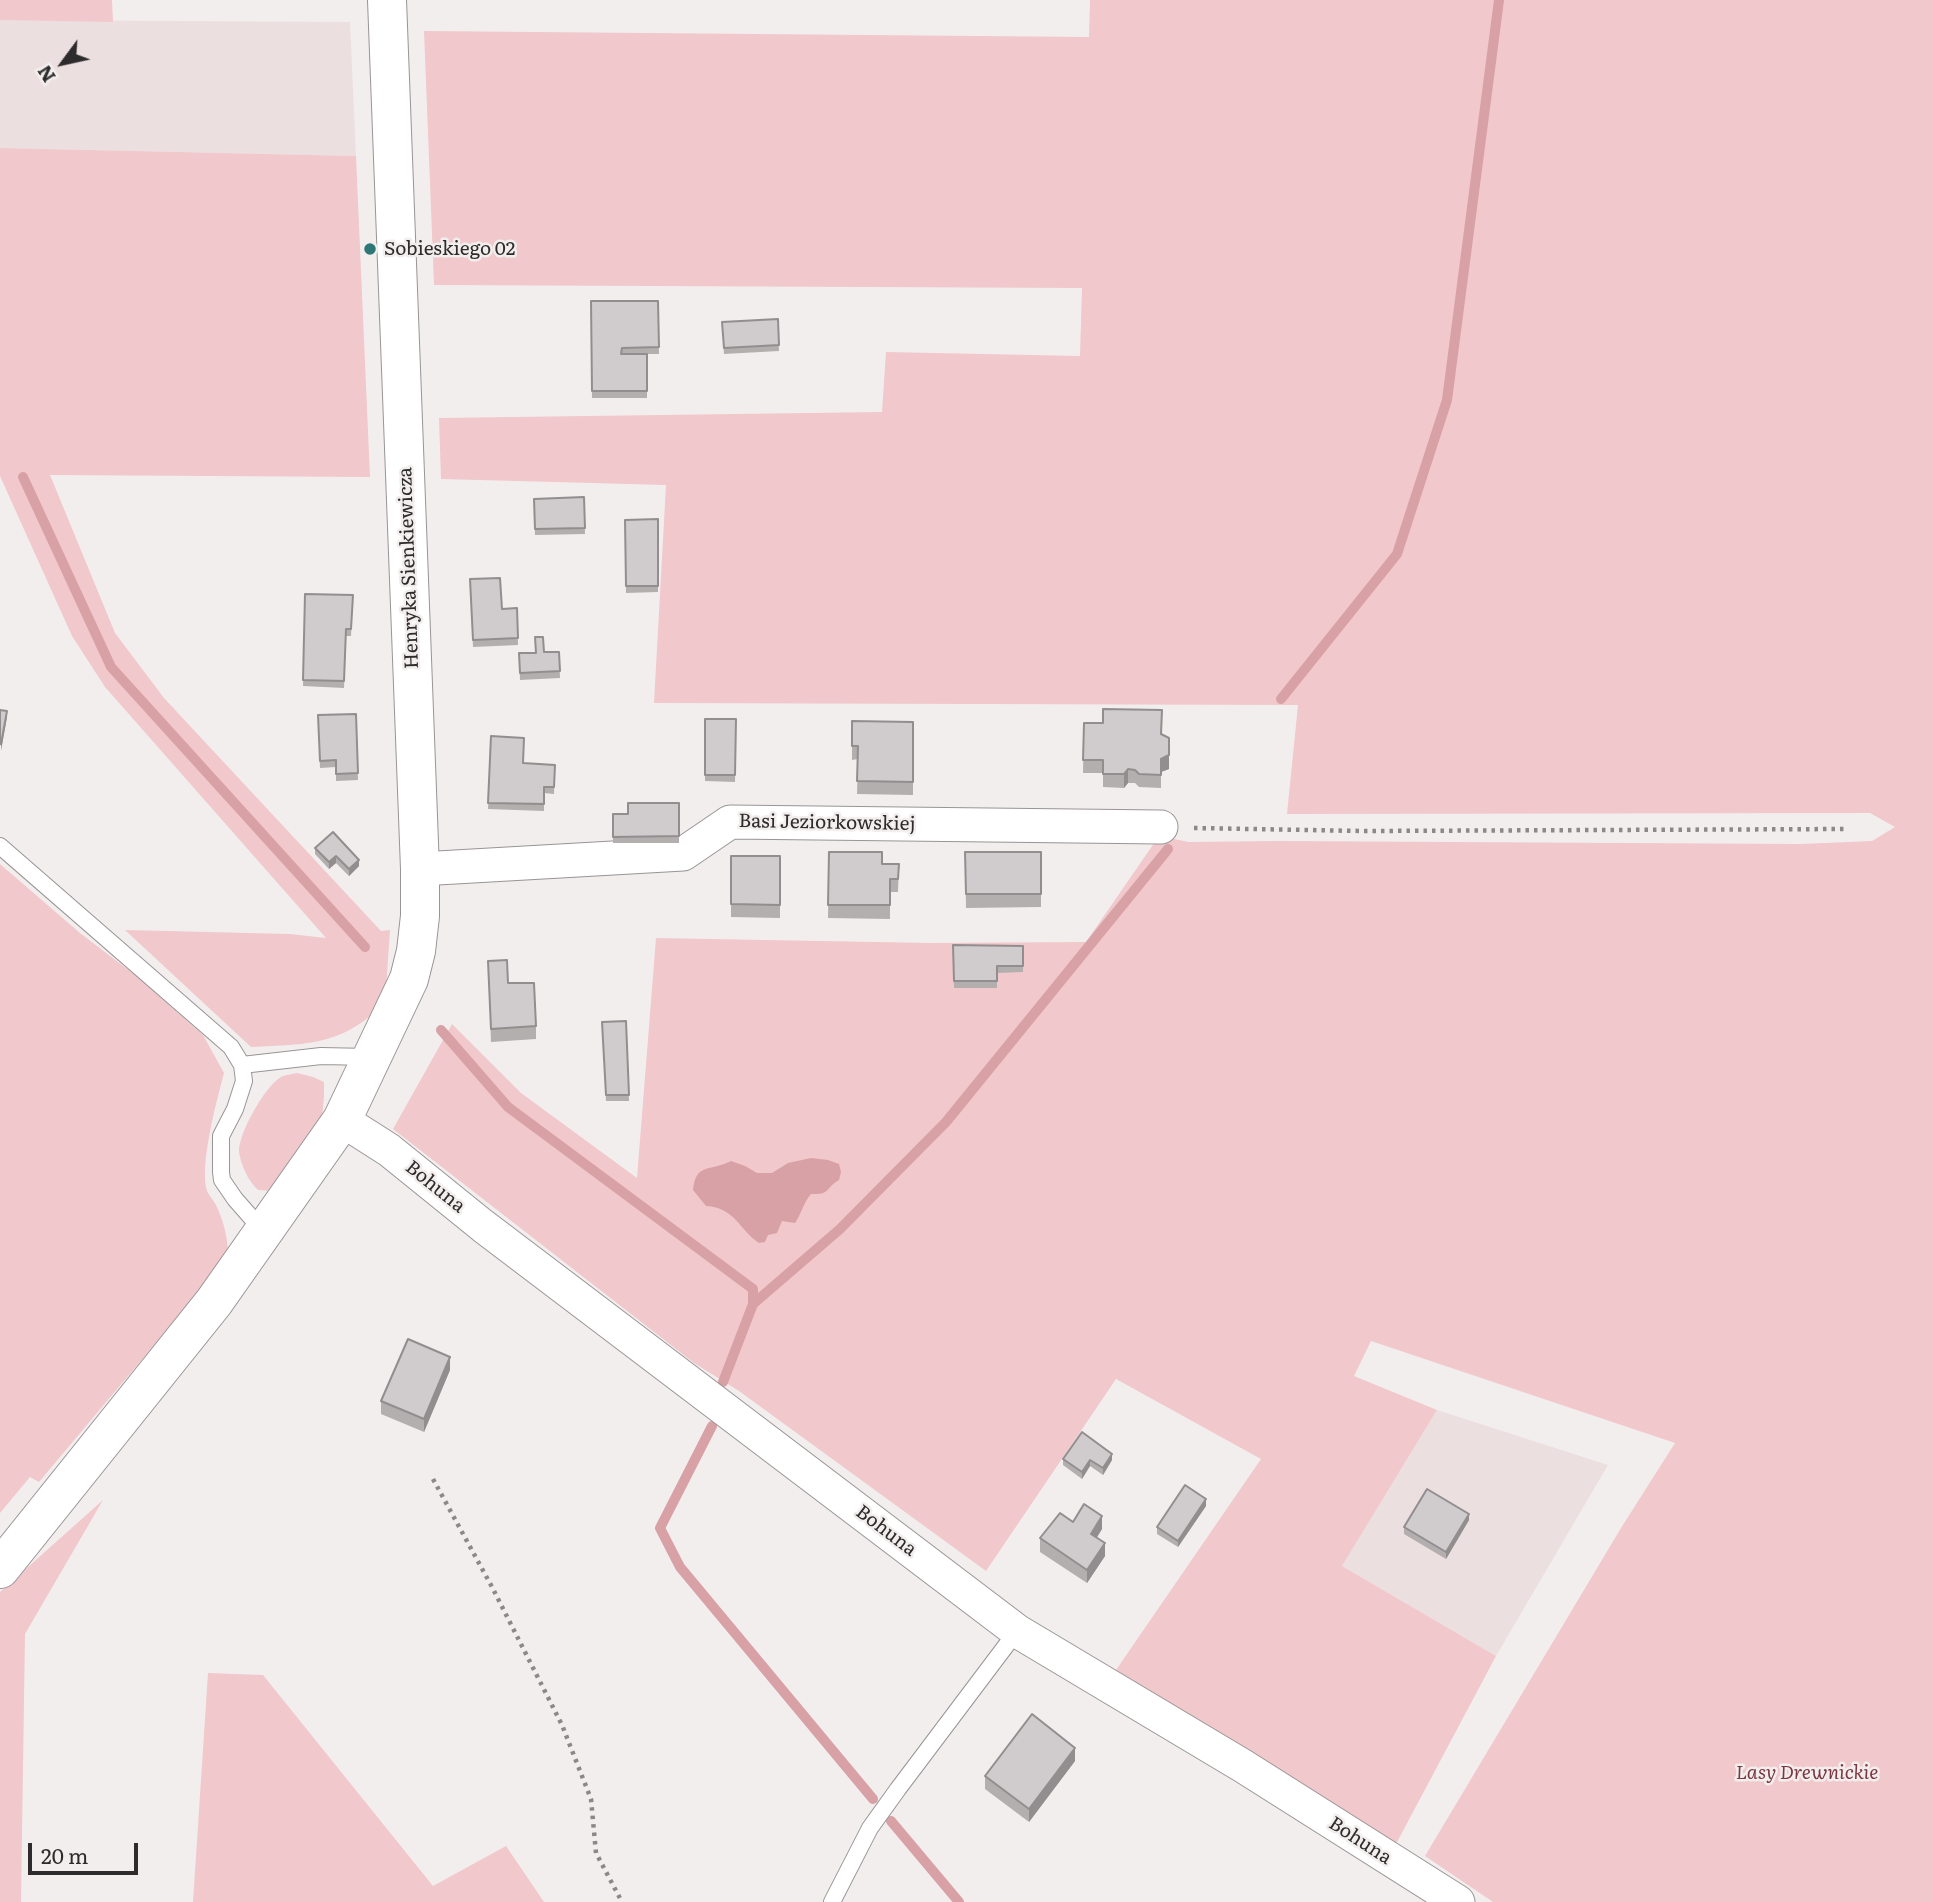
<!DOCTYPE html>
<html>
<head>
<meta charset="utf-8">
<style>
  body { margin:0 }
  #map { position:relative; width:1933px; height:1902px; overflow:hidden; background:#f3eeee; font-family:Literata,serif }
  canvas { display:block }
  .north { position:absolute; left:28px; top:28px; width:70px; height:70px; -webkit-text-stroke:5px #f3eeee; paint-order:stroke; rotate:237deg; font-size:19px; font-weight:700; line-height:28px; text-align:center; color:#2d2b2b }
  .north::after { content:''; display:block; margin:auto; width:24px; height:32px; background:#2d2b2b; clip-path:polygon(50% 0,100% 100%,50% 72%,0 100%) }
  .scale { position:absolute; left:28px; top:1843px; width:110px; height:32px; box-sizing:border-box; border:4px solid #2d2b2b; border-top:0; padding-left:9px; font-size:21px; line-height:24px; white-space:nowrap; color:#2d2b2b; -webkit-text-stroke:5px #f3eeee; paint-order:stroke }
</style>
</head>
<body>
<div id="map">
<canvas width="1933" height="1902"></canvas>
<div class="north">N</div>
<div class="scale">20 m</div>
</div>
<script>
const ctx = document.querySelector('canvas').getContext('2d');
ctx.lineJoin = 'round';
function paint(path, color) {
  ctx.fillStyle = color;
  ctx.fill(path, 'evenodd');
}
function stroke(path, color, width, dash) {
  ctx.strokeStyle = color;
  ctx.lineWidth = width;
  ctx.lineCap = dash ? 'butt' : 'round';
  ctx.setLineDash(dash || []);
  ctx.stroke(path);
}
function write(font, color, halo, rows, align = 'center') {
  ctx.font = font + ' Literata,serif';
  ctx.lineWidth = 5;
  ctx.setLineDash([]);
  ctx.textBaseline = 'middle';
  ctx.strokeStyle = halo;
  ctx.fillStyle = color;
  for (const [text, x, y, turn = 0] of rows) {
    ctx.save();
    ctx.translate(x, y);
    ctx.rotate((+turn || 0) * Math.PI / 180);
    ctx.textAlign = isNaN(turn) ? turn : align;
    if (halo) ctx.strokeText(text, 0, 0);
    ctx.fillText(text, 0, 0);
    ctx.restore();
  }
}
paint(new Path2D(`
  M0,20l350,2 6,134 -356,-8z
  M1437,1410l171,55 -112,191 -154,-90z`), '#ecdfdf');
paint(new Path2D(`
  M0,0h112l1,22 -113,-2z
  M1090,0h843v1902h-440l-68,-46 196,-328 54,-85 -304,-102 -17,35 83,34 -95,156 154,90 -100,188 -280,-174 145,-211 -145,-80 -130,192 -247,-180 -45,-28 -301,-234 59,-105 69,69 116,85 19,-240 275,5 155,-1 73,-106 30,6 89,-1 523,3 71,-3 23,-14 -25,-14 -583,1 11,-109 -644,-2 12,-218 -225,-6 -2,-61 443,-6 4,-60 194,4 2,-68 -648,-3 -10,-254 665,6z
  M0,148l356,8 14,321 -320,-2 65,158 49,65 217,233 9,-1 -5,73c-44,43 -76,41 -134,44l-126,-117 165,4 36,4 -221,-251 -33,-51 -72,-160z
  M0,864l80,69 55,42 68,60 21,38c-7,27 -25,92 -17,118 2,4 6,9 9,14 8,17 12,33 12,52l-189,225 -9,-5 -30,36z
  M297,1073l16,4 11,5v14l-2,22 -51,73 -13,-1c-10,-9 -17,-25 -19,-38 -1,-18 26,-66 42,-75 4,-2 11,-3 16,-4z
  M103,1500l-78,134 -4,268h-21v-310z
  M208,1673l55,2 170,211 73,-40 38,56h-351z`), '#f1c8cb');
paint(new Path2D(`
  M811,1158l17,2 11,4 2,8 -2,8c-14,8 -8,15 -28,14 -8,9 -9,19 -16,29l-13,-2 -5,12 -9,2 -3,7 -6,1c-21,-14 -23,-35 -53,-37l-13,-16c3,-28 17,-18 38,-29l14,5 12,7h15l16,-10z`), '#d8a1a5');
stroke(new Path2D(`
  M23,477l88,190 254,280
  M1281,699l116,-145 50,-154 52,-400
  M441,1030l67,77 245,182v15l-30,78
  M753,1304l87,-75 106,-107 222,-273
  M712,1426l-52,102 20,39 193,232
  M891,1821l68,81`), '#d8a1a5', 10);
const service = new Path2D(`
  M0,846l231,201 11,18 2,16 -9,28 -14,27v36l1,8 13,19 29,33
  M242,1065l79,-9 49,1
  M832,1902l38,-74 28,-39 119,-158`);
const minor = new Path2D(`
  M420,869l263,-15 47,-32 431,5
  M342,1120l47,30 94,76 534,405 226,135 215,136`);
const tertiary = new Path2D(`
  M0,1569l214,-267 128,-182 67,-141 7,-28 4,-35v-47l-33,-869`);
stroke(service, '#999495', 18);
stroke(minor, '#999495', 35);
stroke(tertiary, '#999495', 40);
stroke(new Path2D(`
  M1194,828l169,3 485,-2
  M433,1479l59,108 70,138 29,74 5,54 26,49`), '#8b8888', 4.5, [3.5, 5]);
stroke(service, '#fff', 16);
stroke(minor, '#fff', 33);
stroke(tertiary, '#fff', 38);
paint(new Path2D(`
  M591,301h67l1,53h-12v44h-55z
  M778,319l1,32 -55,3 -2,-32z
  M584,497l1,37 -50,1 -1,-36z
  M658,519v73l-32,1 -1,-73z
  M470,579l32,30 15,-1 1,37 -45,2z
  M305,594l48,1 -2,41h-5l-2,52 -41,-2z
  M559,652l1,26 -40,2 -1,-27z
  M356,714l2,66 -22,1v-14l-16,1 -2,-53z
  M705,719h31l-1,63 -30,-1z
  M852,721l61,1v73l-56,-1 1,-35 -6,1z
  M1084,723h19l58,12 8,34 -8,3v16l-22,-1 -4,-4h-7l-4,5 -21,-1v-14h-20z
  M491,736l32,27 32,2 -1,29 -10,-1v18l-56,-2z
  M679,803v40h-66v-29h15z
  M333,832l26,34 -10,10 -13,-13 -7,6 -14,-15v-6z
  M829,852l53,12h17l-1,28h-8v27l-62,-1z
  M965,852h76v55l-75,1z
  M731,856h49v62l-49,-1z
  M953,945l70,1v26l-26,1v15h-43z
  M488,961l20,22 28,43v13l-45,3z
  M626,1021l3,80h-23l-4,-79z
  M450,1370l-26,62 -43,-18v-13z
  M1063,1459l49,1 -9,15 -13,-9 -8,13 -19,-14z
  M1206,1506l-28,41 -21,-13v-7z
  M1469,1520l-23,39 -42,-25v-7z
  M1073,1522l29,7 -5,8 8,19 -18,27 -47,-31v-14z
  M1075,1761l-46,61 -44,-33v-13z`), '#b3afaf');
paint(new Path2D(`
  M7,711v6l-6,34v-7z
  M1169,755v14l-8,3v-13z
  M1128,769v14l-4,5v-14z
  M336,856v7l-7,6v-7z
  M359,860v6l-10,10v-7z
  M450,1357v13l-26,62v-13z
  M1112,1454v6l-9,15v-7z
  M1090,1460v6l-8,13v-7z
  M1206,1499v7l-28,41v-6z
  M1469,1514v6l-23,39v-7z
  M1102,1516v13l-11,18v-13z
  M1105,1543v13l-18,27v-13z
  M1075,1748v13l-46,61v-13z`), '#928e8f');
const building = new Path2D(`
  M591,301h67l1,46 -37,1 -1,6h26v37h-55z
  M778,319l1,26 -55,3 -2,-26z
  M584,497l1,31 -50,1 -1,-30z
  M658,519v67h-32l-1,-66z
  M500,578l2,31 15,-1 1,30 -45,2 -3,-61z
  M305,594l48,1 -2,34h-5l-2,52 -41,-1z
  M535,637h8l1,15h15l1,19 -40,2 -1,-20h17z
  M1103,709l59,1 -1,24 8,4v17l-8,4v16l-22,-1 -4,-4 -7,-1 -4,5h-21v-14h-20l1,-37h19z
  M0,710l7,1 -6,33h-1z
  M356,714l2,59 -22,1v-14l-16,1 -2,-46z
  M705,719h31l-1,56h-30z
  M852,721l61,1v60l-56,-1 1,-35h-6z
  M491,736l33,2 -1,25 32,2 -1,22h-10v17l-56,-1z
  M628,803h51v33l-66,1v-23h15z
  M333,832l26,28 -10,9 -13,-13 -7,6 -14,-14z
  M829,852h53v12h17l-1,15h-8v26h-62z
  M965,852h76v42h-75z
  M731,856h49v49l-49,-1z
  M953,945l70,1v20h-26v15h-43z
  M507,960l1,23h26l2,43 -45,3 -3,-68z
  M626,1021l3,74h-23l-4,-73z
  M408,1339l42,18 -26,62 -43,-18z
  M1082,1432l30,22 -9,14 -13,-8 -8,12 -19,-13z
  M1185,1485l21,14 -28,42 -21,-14z
  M1427,1489l42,25 -23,38 -42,-25z
  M1084,1504l18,12 -11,18 14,9 -18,27 -47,-32 20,-25 13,9z
  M1032,1714l43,34 -46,61 -44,-33z`);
paint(building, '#d0cbcc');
stroke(building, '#928e8f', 2);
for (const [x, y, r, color] of [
  [370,249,7,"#2d7776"]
]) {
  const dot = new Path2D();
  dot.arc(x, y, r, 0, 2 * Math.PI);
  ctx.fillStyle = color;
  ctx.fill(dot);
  stroke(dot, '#f3eeee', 2.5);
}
write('19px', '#2d2b2b', '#f3eeee', [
  ["Sobieskiego 02",384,249]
], 'left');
write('19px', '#2d2b2b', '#f3eeee', [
  ["Henryka Sienkiewicza",409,568,-92],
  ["Basi Jeziorkowskiej",827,823,1],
  ["Bohuna",435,1187,39],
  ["Bohuna",886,1531,37],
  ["Bohuna",1360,1841,33]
]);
write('italic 19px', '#7c3740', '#f3eeee', [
  ["Lasy Drewnickie",1807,1773]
]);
</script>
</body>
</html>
